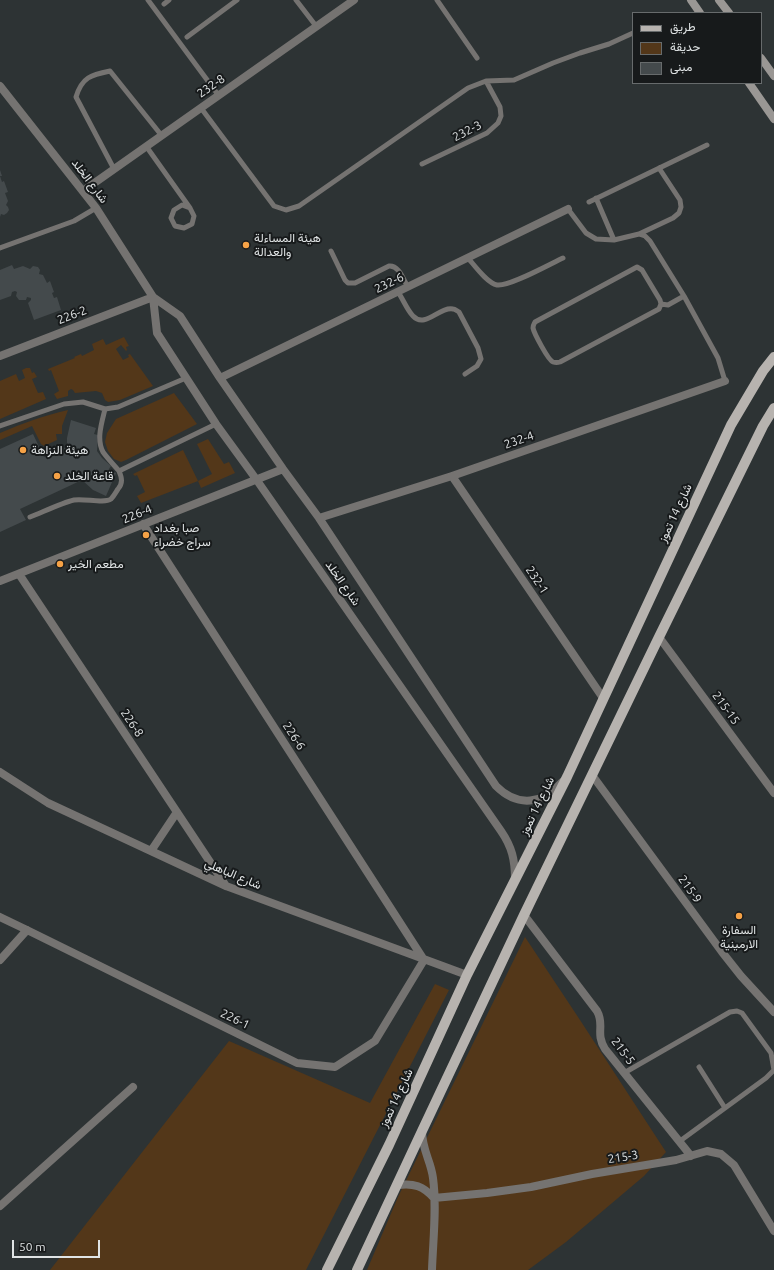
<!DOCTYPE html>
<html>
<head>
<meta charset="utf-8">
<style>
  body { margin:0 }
  #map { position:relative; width:774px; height:1270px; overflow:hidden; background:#2d3334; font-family:Ubuntu,Vazirmatn,sans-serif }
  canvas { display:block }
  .legend { position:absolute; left:632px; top:12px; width:130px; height:72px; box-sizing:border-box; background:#171a1b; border:1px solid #676b6c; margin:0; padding:5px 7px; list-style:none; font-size:12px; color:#e0e4e5 }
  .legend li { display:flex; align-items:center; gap:8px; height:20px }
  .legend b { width:20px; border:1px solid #676b6c }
  .scale { position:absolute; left:12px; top:1240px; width:88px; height:18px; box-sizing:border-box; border:2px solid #e0e4e5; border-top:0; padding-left:5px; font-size:12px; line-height:14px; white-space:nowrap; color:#e0e4e5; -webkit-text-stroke:3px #171a1b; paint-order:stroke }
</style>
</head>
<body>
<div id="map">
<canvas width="774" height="1270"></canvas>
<ul class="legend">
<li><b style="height:5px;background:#b7b3af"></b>طريق</li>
<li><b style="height:11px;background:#533719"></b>حديقة</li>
<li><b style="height:11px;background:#444a4c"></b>مبنى</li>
</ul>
<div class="scale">50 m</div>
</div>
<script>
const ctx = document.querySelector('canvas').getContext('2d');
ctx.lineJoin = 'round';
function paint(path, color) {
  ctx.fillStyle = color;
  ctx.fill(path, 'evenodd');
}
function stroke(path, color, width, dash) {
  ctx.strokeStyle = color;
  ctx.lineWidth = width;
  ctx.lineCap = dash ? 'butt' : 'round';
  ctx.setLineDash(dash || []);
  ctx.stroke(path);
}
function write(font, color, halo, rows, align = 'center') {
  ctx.font = font + ' Ubuntu,Vazirmatn,sans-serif';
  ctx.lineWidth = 4;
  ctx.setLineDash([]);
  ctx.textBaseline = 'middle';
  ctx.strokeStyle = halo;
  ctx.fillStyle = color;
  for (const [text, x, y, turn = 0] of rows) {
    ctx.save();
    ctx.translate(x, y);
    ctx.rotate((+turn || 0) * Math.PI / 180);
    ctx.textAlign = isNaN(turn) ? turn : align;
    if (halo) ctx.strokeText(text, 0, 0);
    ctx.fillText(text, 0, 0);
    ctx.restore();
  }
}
paint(new Path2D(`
  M124,337l5,9 -3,1 1,3 -1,1 -5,-6 -5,4 7,11 6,-3 -1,-2 2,-1 23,32 -33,14 -12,2 -3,-2 -3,-7 -6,-2 -21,2 -2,-3 -2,-1 -3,2v5l-11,3 -3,-5 5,-3 -8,-21 -2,1 -1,-2 27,-11 -1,-1 7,-3 1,2 12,-6 -2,-6 11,-5 3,6z
  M26,368h4l2,5 2,-1 3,5 -5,2 6,14 5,-1 3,7 -46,20v-38l16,-7 3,7 6,-3 -3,-8z
  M174,393l23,31 -71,36 -5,2 -7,-3 -6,-8 -3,-9 2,-9 9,-14z
  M68,410l-6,16v8h-6l1,6 -13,6 -3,-2 -9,-18 -32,14v-7c23,-10 43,-17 68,-23z
  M208,439l16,25 5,-2 6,11 -34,15 -3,-7 -57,22 -4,-7 8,-4 -8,-17 -2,1 -2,-2 50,-24 15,31 14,-7 -15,-30z
  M525,937l55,83 86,132 -22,24 -78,66 -38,28h-161l31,-73z
  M435,984l14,6 -143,280h-256l179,-229 141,62z`), '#533719');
paint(new Path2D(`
  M0,170l2,6h-2l2,6 2,-1 4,11 -3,1 3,8 -2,4 2,2 1,3 -2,3 -3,2 -3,-1 -1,3z
  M12,265l2,4 9,-3 7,3 3,-3 5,1 2,3 -1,4 4,1 4,8 3,-2 4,11 -2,1 2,5 3,-1 4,13 -27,10 -6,-17 3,-3v-2l-4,-1 -1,3h-7l-3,-4 1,-4 -2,-1 -3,1 -1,4 -11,4v-30z
  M71,420l25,8 -2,6 4,1 -1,16 5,7 9,8 -2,3 7,4 -10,23 -13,-6 -11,-10 -62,29 6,11 -26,12v-83l33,-15 11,23 23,-10v-9z`), '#444a4c');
stroke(new Path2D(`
  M148,0l71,96
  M296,0l20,26
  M437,0l40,58
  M164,4l5,-4
  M187,37l50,-37
  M201,108l73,98 12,4 13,-4 169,-118 18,-7 28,-1 39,-17 27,-10 29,-9 24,-11
  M146,146l44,62 -8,-3 -8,5 -3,8 4,8 9,2 8,-4 2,-8 -4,-8
  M422,164l65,-31 11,-10 3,-7 -1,-9 -14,-26
  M114,169l-38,-72c6,-20 15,-22 34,-26l52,65
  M596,198l18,42
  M589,202l118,-57
  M568,209l18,24 10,6 18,1 25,-6 6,2 5,5 34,55 34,62 7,23
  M639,234l34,-16 6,-5 2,-6 -1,-7 -21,-32
  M0,248l74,-27 22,-13
  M331,251l14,29 3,3h7l34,-17c10,-1 14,13 19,21
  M468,258c7,8 19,25 29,27 12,2 53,-21 66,-27
  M637,267l5,3 18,30 1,4 -2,5 -99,53c-3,1 -4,1 -7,0 -5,-2 -19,-29 -20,-34 0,-3 1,-4 2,-6z
  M398,292c5,7 9,18 15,24 12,13 27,-10 40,-7 2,0 4,2 6,3l19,36 3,11 -4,7 -12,8
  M661,304l7,1 16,-9
  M0,426l64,-22 19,-2 22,7 13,-2 68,-29
  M119,471l97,-47
  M30,517c13,-5 31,-14 44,-17 10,-2 30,4 37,-1 3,-3 5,-7 7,-10 5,-6 4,-11 1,-18 -5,-6 -11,-12 -16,-19 -7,-13 -1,-30 2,-43
  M699,1067l26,41
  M624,1073l106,-61 7,-1 5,2 29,40 3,17 -8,8 -86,63`), '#757371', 5);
stroke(new Path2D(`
  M0,86l96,122 57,89 27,19 40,62 63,91 36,49 177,268c22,22 47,18 66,-4
  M83,191l271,-191
  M153,297l4,36 59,91 40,55 245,352c11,16 14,29 14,48
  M0,356l153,-59
  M220,378l348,-169
  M452,476l151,222
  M319,518l133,-42 273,-95
  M19,574l207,312
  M0,581l283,-112
  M659,637l115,156
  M0,772l48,31 178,83 241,89
  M592,775l130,177 19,24 33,36
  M151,851l26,-39
  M524,915l73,96c8,14 -2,22 8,38l86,107
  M0,917l27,13 270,133 38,4 40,-26 49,-81 -281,-436
  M0,960l27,-30
  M422,1131c0,19 9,30 11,47 4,30 0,62 -1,92
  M398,1185c16,-2 25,1 36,13
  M434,1198l53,-5 44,-6 61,-13 84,-14 31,-9 14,3 13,11 40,66
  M0,1206l133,-119`), '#757371', 8);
stroke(new Path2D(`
  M691,0l9,13
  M719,0l10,13
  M761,58l13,18
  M749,83l25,36`), '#9a9794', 8);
stroke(new Path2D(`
  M327,1270l62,-125 78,-170 100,-198 164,-352 32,-54 11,-14
  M357,1270l65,-139 102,-216 135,-278 104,-211 11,-18`), '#b7b3af', 10);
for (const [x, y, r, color] of [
  [246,245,4,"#f6a246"],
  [23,450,4,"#f6a246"],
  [57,476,4,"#f6a246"],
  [146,535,4,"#f6a246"],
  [60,564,4,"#f6a246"],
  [739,916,4,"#f6a246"]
]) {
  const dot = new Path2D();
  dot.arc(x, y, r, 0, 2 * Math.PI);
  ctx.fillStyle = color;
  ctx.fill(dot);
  stroke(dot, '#171a1b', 1.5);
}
write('12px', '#e0e4e5', '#171a1b', [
  ["232-8",211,86,-35],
  ["232-3",467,131,-27],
  ["شارع الخلد",90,181,53],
  ["232-6",389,283,-26],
  ["226-2",72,315,-21],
  ["232-4",519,440,-19],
  ["شارع 14 تموز",675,513,-65],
  ["226-4",137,514,-22],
  ["232-1",537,580,56],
  ["شارع الخلد",343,583,55],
  ["215-15",726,708,54],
  ["226-8",132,723,56],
  ["226-6",294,736,57],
  ["شارع 14 تموز",537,806,-64],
  ["شارع الباهلي",233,874,23],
  ["215-9",690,889,54],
  ["226-1",235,1019,26],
  ["215-5",623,1051,53],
  ["شارع 14 تموز",396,1098,-65],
  ["215-3",623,1157,-9]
]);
write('12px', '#e0e4e5', '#171a1b', [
  ["هيئة المساءلة",254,238],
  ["والعدالة",254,252],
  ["هيئة النزاهة",31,450],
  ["قاعة الخلد",65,476],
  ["صبا بغداد",154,528],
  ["سراج خضراء",154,542],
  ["مطعم الخير",68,564],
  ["السفارة",739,930,"center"],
  ["الارمينية",739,944,"center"]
], 'left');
</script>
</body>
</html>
